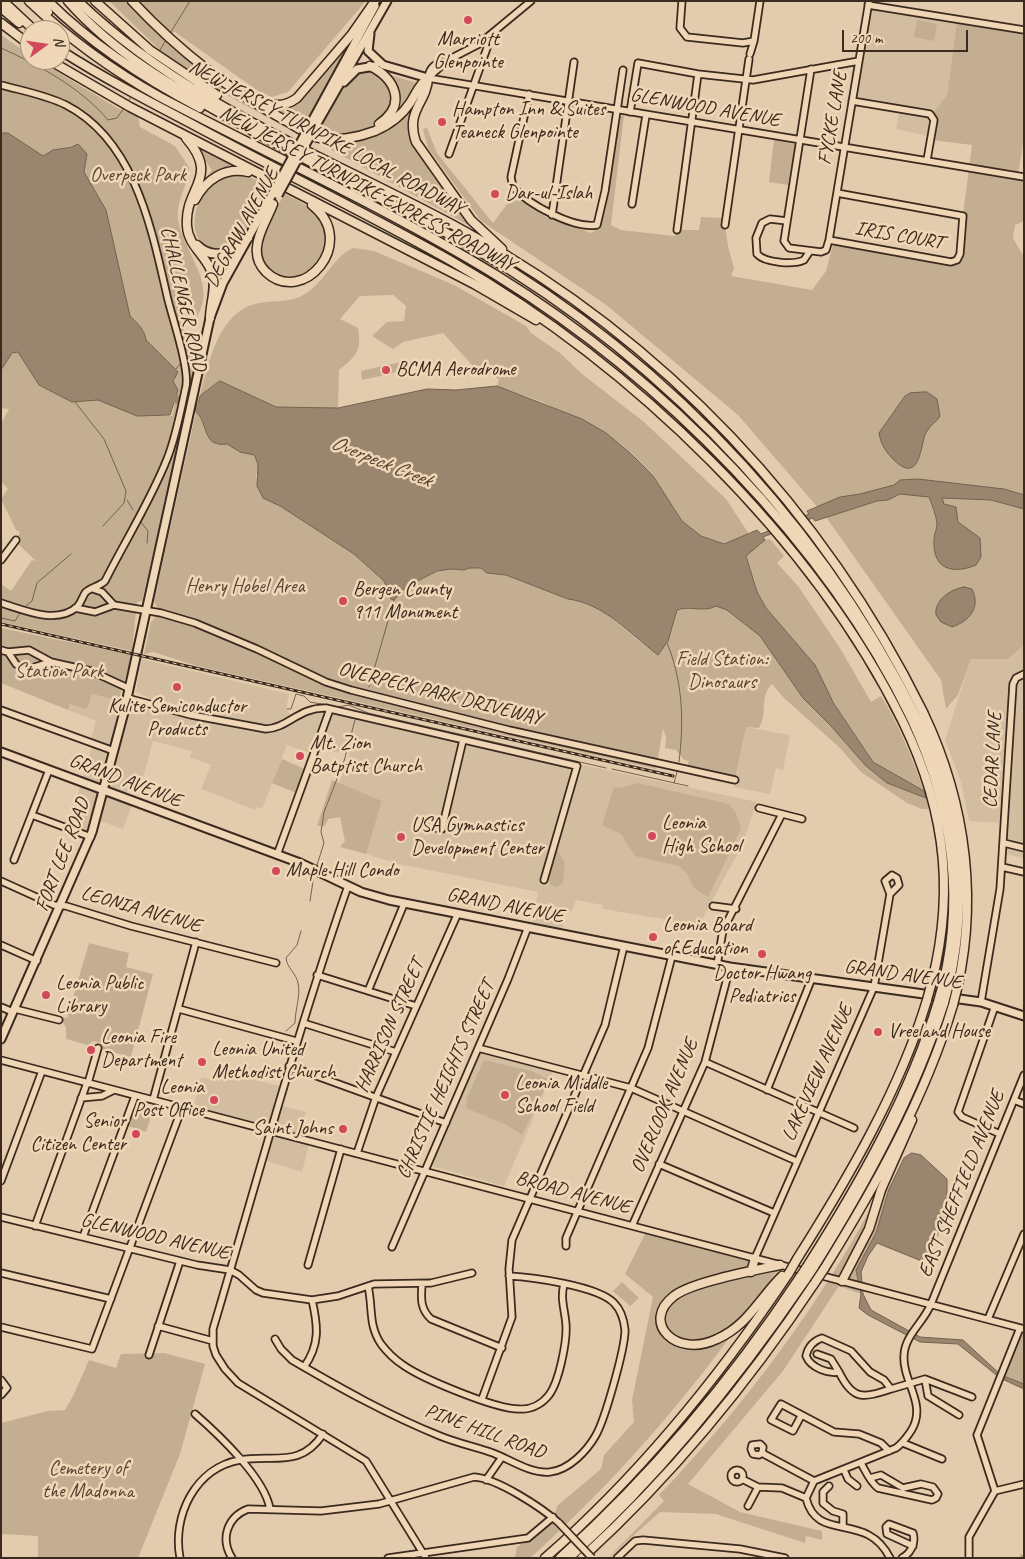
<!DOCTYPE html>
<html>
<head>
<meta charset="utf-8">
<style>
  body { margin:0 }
  #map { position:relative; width:1025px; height:1559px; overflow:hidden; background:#e3ccad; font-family:Caveat,sans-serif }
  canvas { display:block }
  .frame { position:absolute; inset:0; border:2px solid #3b2a1e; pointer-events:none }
  .north { position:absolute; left:20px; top:20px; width:50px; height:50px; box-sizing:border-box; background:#eed6b6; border:1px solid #a69179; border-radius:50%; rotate:76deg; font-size:14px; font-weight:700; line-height:20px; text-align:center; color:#3b2a1e }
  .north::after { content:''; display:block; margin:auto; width:18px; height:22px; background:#d1495b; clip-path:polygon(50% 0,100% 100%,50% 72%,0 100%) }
  .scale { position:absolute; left:842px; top:30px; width:126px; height:22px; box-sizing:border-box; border:2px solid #3b2a1e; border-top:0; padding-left:6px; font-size:15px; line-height:18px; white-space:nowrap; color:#3b2a1e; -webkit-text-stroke:4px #eed6b6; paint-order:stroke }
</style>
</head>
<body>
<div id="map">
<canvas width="1025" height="1559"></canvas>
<div class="frame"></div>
<div class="north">N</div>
<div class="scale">200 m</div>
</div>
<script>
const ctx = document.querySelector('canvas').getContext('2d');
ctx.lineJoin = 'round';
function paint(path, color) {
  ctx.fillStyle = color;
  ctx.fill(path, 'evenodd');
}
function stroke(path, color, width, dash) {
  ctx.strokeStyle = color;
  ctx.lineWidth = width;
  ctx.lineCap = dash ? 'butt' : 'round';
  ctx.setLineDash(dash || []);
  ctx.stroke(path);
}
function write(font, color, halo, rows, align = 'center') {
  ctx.font = font + ' Caveat,sans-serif';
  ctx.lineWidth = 5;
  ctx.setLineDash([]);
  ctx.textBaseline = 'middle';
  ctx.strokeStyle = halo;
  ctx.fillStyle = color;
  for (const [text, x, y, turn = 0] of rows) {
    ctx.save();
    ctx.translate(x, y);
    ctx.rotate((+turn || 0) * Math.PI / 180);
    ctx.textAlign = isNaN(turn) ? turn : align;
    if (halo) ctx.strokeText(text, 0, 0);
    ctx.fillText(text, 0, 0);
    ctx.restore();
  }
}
paint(new Path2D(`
  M868,5l89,16 -10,74 -18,23 -1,18 -32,-7 4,-21 -48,-7z
  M1024,645v213l-24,-5 2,-30 -33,-2 -8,-39 -16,-42 26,-81h37z
  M142,659l147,35 -3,16 10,11 18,-8 24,2 232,53 3,2 -1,6 -32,108 7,3 16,-62 20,-60 174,37 -16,45 -42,78 -96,-16 -1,-4 -26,-5 -4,11h-5l-5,18 -30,-7 6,-30 -139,-28 -33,-10 16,-53 -43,-17 11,-32h-15l-21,-7 -4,8 -23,-8 -25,64 -5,-2 -2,3 -54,-21 10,-24 -21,-8 2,-6 -39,-10 -13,48 -4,-1 1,-4 -6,-2 -8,20 9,3 -9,24 -29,-10 -5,14 -21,-7 24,-79 -2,-4 6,-22 -28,-11 2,-6 14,5 6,-7 2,-8 63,17 2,-10 -21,-9z
  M746,727l44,8 -7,35 -7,-2 -6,26 -36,-7z
  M480,1053l73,19 -49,114 -73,-20z
  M222,1071l61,16 -5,18 28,7 -8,26 12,3 -8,31 -41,-13 8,-28 -76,-20 8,-34 18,4z`), '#d3bda0');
paint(new Path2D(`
  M109,1h17c13,13 25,27 38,39 41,37 88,65 135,92l-1,2 -79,-43 -55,-37z
  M140,1h226l-78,91 -16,5 -14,-6 -83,-59 -8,2z
  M917,20l20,4 -3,17 -20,-4z
  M957,21l67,9v107l-6,38 6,2v44l-9,4 -2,13 11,19v388l-16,14h-37l-13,36 -12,14 -5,-29 -115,-163 -88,-102 -133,-111 -124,-83 -53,-73 -5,-19 4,-1 10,25 56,70 23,-31 30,25 45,16 8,-5 7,-25 14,-86 4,-2 -13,110 10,5 54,6 2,-6h22l2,-13 21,1 -2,6 5,1 3,21 6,23 -3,7 81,14 14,-19 8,-30 117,21 6,-2 15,-115 -40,-5 -3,-22 18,-23z
  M1,35l29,20v5h8l79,48 21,8 2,11 35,19 14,21c0,17 -13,33 -11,52 5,34 40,63 19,98l-15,5 3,13h15l3,6 -61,260 -5,1 -5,49 -131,-29v-38l10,7 21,-31 4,1 -21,-20 5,-9 -4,-2 -15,-31 7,-10 -7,-8v-57l8,-15 -8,-1v-39l11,-16 6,-1 21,33 33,17 26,-2 39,16h35l6,-26 -5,-9 4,-9 -31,-32c-2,-11 -8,-16 -16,-24l-24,-106 -22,-38 3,-18 -9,-10 -25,6 -10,6 -35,-23h-7z
  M348,45l-44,81 -35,-17 14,-1 15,-5z
  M368,70c12,4 21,10 23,23 3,39 -47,43 -75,41 12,-23 25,-58 52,-64z
  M391,75l26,8 -12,24 -17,13 9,-30z
  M413,105c-1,7 -4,16 -4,23 2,24 44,75 61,93v5l-153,-84c7,1 16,3 24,3 27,-3 54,-21 72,-40z
  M774,140l21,4 -7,41 -19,-3z
  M193,144l45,23c-18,2 -27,11 -40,23l14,-20z
  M239,172l32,15c-8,16 -16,43 -31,54 -52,39 -68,-55 -1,-69z
  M285,194c11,6 27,12 34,23 35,53 -57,86 -59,32 -1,-14 17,-43 25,-55z
  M354,248l20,3 80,34 72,41 5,7 29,20 22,21 62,48 82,77 23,35 -25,10 -23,-8 -19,-15 -29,-45 -24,-25 -23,-18 -64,-31 -45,-16 2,-7 -28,-15 -28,-31 -40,9 -10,7 -21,-13 15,-14 17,-1 2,-15 -13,-11 -33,1 -20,23 18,9c4,23 -2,28 -19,42l-1,38 -62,-1 -56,-26 -20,15c9,-34 19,-87 60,-93 15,-3 32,0 45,-9 20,-12 30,-40 49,-46z
  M200,251l23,5 13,-3 -21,40v-16z
  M409,360l2,9 -49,11 -1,-9z
  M196,412l20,33 11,-1 13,8h11l7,12 -2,13 6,18 92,59 30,27 5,14 5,5 12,-13 31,-16 14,-2 13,1 5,-2h12l6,5 19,2 62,24c39,6 60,36 90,56l10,-14 9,-31c13,-5 27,3 39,-4l11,4 33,26 43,62 28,28 34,39 22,18 39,15 3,11h-7l-15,-6 -46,-31 -22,-25 -55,-49 -12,-14c-13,13 -4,29 -13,44l-13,-1 -11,53 -49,-11 3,-8 -5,-1 -8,-10 -11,-2 1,-11 -3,-8 -7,40 -459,-103 -44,-14 -9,2 7,-32 4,-4 2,-11 -3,-6z
  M770,539l14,17 -7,7 21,23 42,62 31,54 10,-6c19,30 31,62 43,95l-51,-29 -39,-58 -19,-39 -49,-57 -9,-15 -11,-37 19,-16z
  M1,628l131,27c-4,16 -10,30 -13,46l-27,-7 -4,13 -4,2 -14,-5 -2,6 -67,-27z
  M282,759l23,10 -9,24 -24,-10z
  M332,780l50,21 -16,53 -26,-7 5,-6 -5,-24 -12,2 -3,7h-8z
  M638,783l91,21 7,9 5,16 -33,68 -14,-9 -7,-14 -8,-8 -44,-10 -14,-22 -19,-9 12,-38 5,1z
  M557,849l8,14 -2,20 -6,4 -7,-3 -1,-9z
  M89,943l40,10 -3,14 27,7 -22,83 -30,-8 1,-6 -9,-2 -5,4 -22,-6v-12l-5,-7 1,-3 5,1z
  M484,1060l47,11 15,7v7l-24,50 -15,-10 -41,-17 1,-10z
  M135,1104l18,6 -7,22 -18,-6z
  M881,1188l8,1 -13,44 -20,37 5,24 -22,-8 -56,85 -95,113 52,28 82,19v9l-16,-4 -1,7 -89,-29 -56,-2 -52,46 56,-57 -5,-6c84,-87 168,-199 222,-307z
  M647,1230l108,28 -9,16 32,-5c-71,106 -153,204 -248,289h-15l2,-11 36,-25 4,-16 44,-37 3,-14 30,-33 -2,-22 21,-103 -28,-23z
  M622,1282l17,16 -9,8 -17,-15z
  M1020,1328l4,1v55l-23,-9z
  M164,1353l41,11 -25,90 -42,104h-100v-22l-37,-2v-111l47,-12 17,-1 9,-16 15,-34 27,8 5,-14z`), '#c4ae92');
const water = new Path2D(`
  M1,133h7l35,23 10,-6 18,-3 7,-3 9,10 -3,18 22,38 24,106c8,8 14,13 16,24l32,32 -5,9 5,9 -8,25 -33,1 -39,-16 -26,2 -33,-17 -21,-33 -6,1 -11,17z
  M220,381l56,26 62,1 89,-19 29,1 41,-4 85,33 24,14 23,19 24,24 29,45 19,15 23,8 33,-14 4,4 48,-20 -2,-3 33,-14 20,-3 34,-9 6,-5 18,-1 86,10 20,6v14l-33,-9 -49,-2 2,6 12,3 2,15 22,16 1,19 -5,8c-24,10 -44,4 -42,-26 0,-5 3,-10 3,-15 -1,-10 -5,-19 -8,-27l-29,-3 -12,6 -11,1 -62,20 -2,-3 -50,19 2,3 -19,16 11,36 9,16 49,57 19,39 39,58 51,29 2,7 -39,-15 -22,-18 -34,-39 -28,-28 -43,-62 -33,-26 -11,-4c-12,7 -26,-1 -39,4l-9,31 -10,14c-28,-21 -53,-51 -90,-56l-62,-24 -19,-2 -6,-5h-12l-5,2 -13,-1 -14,2 -31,16 -12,13 -3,-1 -7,-18 -30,-27 -74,-48 -17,-8 -6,-12 1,-22 -4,-9 -14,-3 -13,-8c-25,4 -18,-20 -31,-32l4,-16z
  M927,392l10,7 3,17c-3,6 -10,9 -13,15 -7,9 -5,56 -33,29 -8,-8 -13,-15 -15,-27l26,-37 5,-3z
  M964,587l8,2c9,18 -2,32 -20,38l-11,-5 -5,-7c-2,-15 15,-26 28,-28z
  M912,1153l9,2 26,24v37l-23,46 -47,-19 -9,13 -7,16 2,22 8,16 49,27 43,3 38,35 23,9v5l-24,-11 -42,-34 -38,-2 -52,-27 -9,-7 2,-14 -5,-24 20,-37 13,-44 15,-31z`);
paint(water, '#9a856e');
stroke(water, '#74614e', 1);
stroke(new Path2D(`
  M169,35l21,-34
  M1,48c38,17 80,40 107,72l9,-2 7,-10
  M159,52l7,-12
  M127,103l5,-8
  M185,355l2,-14
  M176,369l5,-6
  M75,402l29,37 22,52 -2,12 -21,23
  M127,500l6,10
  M140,521l8,10 -1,12
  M26,606l6,-5 5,-18 34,-29
  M1,618l14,3 5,-8
  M667,643c16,38 17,79 12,119
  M369,687l25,-87
  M287,709h4l5,-15 8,2 6,6 28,5 11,-2 19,8 238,55
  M612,769l76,17
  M674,783l3,-11
  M317,865l7,-22 -3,-11 3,-20 20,-51 11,-41
  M310,901l4,-26
  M286,1031l9,-8c0,-13 6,-28 3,-40 -2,-10 -11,-15 -12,-25l11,-13 4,-14
  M1021,1555l2,3`), '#74614e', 1);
stroke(new Path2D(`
  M166,395l40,16`), '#9a856e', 8);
const minor = new Path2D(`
  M682,1l-2,27 7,9 56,6 11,-2 6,-40
  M868,5l156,25
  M750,54l4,-13
  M811,69l-27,172 5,7 32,4 5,-2 3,-10 40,-239
  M428,78l596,99
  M428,78l20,-18 31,-16 52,-43
  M428,78c1,-10 8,-16 18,-17
  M1,85c22,6 45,10 65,20 70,36 86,126 102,195 5,20 21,67 18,86 -5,23 -10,51 -19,73 -16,41 -42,82 -62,122 -6,6 -15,6 -20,12 -3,5 -4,10 -8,14 -21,18 -53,3 -76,-4
  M529,94l-18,83 2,10c15,17 60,42 84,38l8,-34 18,-121
  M852,101l78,13 4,6 -7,40
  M630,112l8,-49 60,11 55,6 106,-19
  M449,154l38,-106
  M632,204l14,-89
  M552,215l22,-153
  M787,221l-17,-2 -8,4 -6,15 1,16c8,9 37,11 47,6l6,-9
  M725,225l24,-166
  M677,230l21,-156
  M829,240l122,22 6,-2 3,-6 3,-38 -126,-23
  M1,560l15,-20
  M93,589l9,3 12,13
  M75,608l20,4 19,-7 47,8 34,10 62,26 69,33 25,8 158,40 226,50
  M1,650l7,2 21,-2 22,12 40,9 37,17
  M8,652l8,12 9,6 26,-8
  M127,698l64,17 75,14c22,-1 33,-22 60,-21l251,58 -33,114
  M1,710l113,41
  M759,808l43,11
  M32,815l59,22
  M436,828l6,1 21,-89
  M1004,843l20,5
  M277,855l53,-146
  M14,860l35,-90
  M1002,867l22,5
  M1,881l53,24 12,1 65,20 145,37
  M348,886c-51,146 -91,295 -135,443v17l3,9 9,14 13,14 128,78 60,97
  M713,906l23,3
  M1,945l36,16
  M717,965l6,-35 59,-116
  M317,975l99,31
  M368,991l36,-87
  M981,1002l19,-113 13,-205 3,-6 8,-4
  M995,1006l-37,106 4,5 38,17
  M1,1007l12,5
  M15,1009l44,11
  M179,1009l117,32
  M303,1023l93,29
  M478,1048l153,40 165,73
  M1,1060l1023,269
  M705,1062l149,66
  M289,1066l157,57
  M88,1083l10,-35
  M767,1090l45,-112
  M81,1098l21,-2 12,-6
  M153,1100l43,-158
  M1014,1100l10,4
  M357,1153l19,-56 82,-184
  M659,1164l115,49
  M1,1181l41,-110
  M1,1217l196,48 33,5 9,5 17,15 7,3 49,7 26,-4 36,-12 57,-1 41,-10
  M35,1226l52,-143
  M632,1226l73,-164 25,-95
  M83,1237l52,-141
  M566,1246v-8l82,-190 24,-92
  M392,1247l116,-268 20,-52
  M755,1258l119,-271 16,-93 -5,-13 7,-6 5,3 2,7 -9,9
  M308,1265l33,-116
  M1,1273l110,26
  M422,1284c-1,14 -2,25 9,35l71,29
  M368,1286c5,21 0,39 13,58 6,8 13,15 22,21 20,14 92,44 116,44 12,1 23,-5 30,-14 10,-13 18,-53 17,-70 -1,-15 -6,-26 -2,-41
  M988,1319l36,-85
  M158,1326l55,15
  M1,1327l91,22 90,-241
  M275,1339l6,10 11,11c48,28 96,55 148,76 17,7 36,11 53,17 18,7 38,21 57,19 19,-2 37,-21 46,-37 9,-16 29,-86 29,-105 -1,-10 -4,-20 -11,-27 -16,-17 -82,-26 -105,-27
  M817,1354l14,5 8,13c-11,2 -28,-4 -33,-16 2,-9 7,-15 16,-18l29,13 19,21 14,8 7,9c-28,9 -38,12 -52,-17
  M149,1355l31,-94
  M304,1367c16,-22 14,-41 8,-67
  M925,1379l3,17 31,19
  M1,1380l6,8 -6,7
  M891,1389l34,-10 47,18
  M482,1399l30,-82 -3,-48 3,-29 93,-215 19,-79
  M195,1414c23,20 70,64 75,95
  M801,1416l-8,15 -22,-11 10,-16 53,28 25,2 22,9 8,8
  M903,1443l39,16
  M762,1453l1,-6 -3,-3 -8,1 -1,4 2,5 6,1 3,-2 52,28
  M861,1463c5,9 9,19 17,25l54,12 4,-2 2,-4 -5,-7 -12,-3 -18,4 -22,-13 -11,3
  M731 1476a6 6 0 1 1 12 0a6 6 0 1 1-12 0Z
  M844,1470l4,9 9,7
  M742,1479l16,8 24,1 24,10
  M486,1480l16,-23
  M829,1486l-6,6v11l10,8 10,3v12
  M995,1491l29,-7
  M748,1506l10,-19
  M180,1558c-8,-42 15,-90 60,-98 33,-6 60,9 83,-26
  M232,1558c-12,-19 -5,-41 16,-49l73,2 58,-7 95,-27c23,1 68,31 85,46
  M388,1558l140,-20 25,-21
  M617,1558l18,-17 8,-1 97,9 45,9
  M890,1558c-24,-48 -73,-14 -84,-60l8,-17 82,-33c7,-5 10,-10 15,-17 17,-27 -9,-49 -7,-76 1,-20 20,-33 27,-51l93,-229
  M902,1558c9,-5 14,-15 11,-25l-24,-9 -3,3 1,7 26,12
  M969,1558v-21l26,-46 -18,-56 43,-107`);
const major = new Path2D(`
  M370,34l-2,17 15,14 45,13
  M344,82l13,-13 18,-3
  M310,125l65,-119
  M315,127l72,-126
  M1,752l299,111 61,29 28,8 341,67 251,35 43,14
  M1,1039l91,-207 32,-120 86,-394 13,-35 50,-90`);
const highway = new Path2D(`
  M3,1l31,29
  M29,1c40,38 83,69 131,96 112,59 228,112 336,178 165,102 330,267 415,443
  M37,1l11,11
  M48,1c44,44 97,78 152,107
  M68,1c46,52 105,86 165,119 66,37 134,71 201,106 206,109 377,281 482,490
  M78,1c107,104 259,160 388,231 198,109 357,278 457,480
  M95,1l55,49 67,45
  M132,1c45,48 98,90 156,121 10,6 20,13 31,16 17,4 40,-1 56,-7 14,-6 27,-16 35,-28 6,-9 9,-19 18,-25
  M1,8l18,15
  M1,23l29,22
  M60,50c42,27 86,50 130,73 87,47 177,90 263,139 178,102 359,275 450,460
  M49,60l81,47 344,177 62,36
  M370,66c26,13 37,39 9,58
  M428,78c-1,25 -23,32 -12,64l55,78 31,29
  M257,99c14,7 27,9 40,-1l55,-64 23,-33
  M186,138c35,40 -2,49 1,88 1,20 19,29 25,47 5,14 -2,31 -2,45
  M195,200c11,-21 30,-33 53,-28
  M273,204c-5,14 -15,28 -16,43 -1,9 2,18 9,25 37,35 93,-30 46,-67
  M197,245c17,17 36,6 51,-7
  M797,1259c50,-79 103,-169 130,-259
  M780,1265c-24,5 -89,17 -106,31 -34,26 2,63 43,43 31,-14 43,-41 65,-63
  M808,1265c52,-82 102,-170 130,-263
  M814,1267c52,-83 100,-171 130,-264
  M824,1269c51,-82 101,-171 129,-264
  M751,1272l4,-14
  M842,1281l27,-52 12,-39 31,-70
  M545,1558c94,-82 175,-182 244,-285
  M560,1558c92,-83 172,-178 240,-281
  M569,1558c92,-83 168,-178 237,-279
  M582,1558c90,-82 167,-176 234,-277`);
stroke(minor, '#3b2a1e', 9);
stroke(major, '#3b2a1e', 11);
stroke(highway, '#3b2a1e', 11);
stroke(minor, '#eed6b6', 5.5);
stroke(major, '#eed6b6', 7);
stroke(highway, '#eed6b6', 8);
const rail = new Path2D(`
  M1,624l672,152`);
stroke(rail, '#3b2a1e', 3);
stroke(rail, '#eed6b6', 1, [4]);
const minorBridge = new Path2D(`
  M559,1523l33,35`);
const majorBridge = new Path2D(`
  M273,193l37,-68
  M278,195l37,-68`);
const highwayBridge = new Path2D(`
  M923,712c44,92 57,194 30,293
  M916,716c44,91 56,189 28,287
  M911,718c42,90 56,188 27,284
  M903,722c45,93 53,179 24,278
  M789,1273l8,-14
  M800,1277l8,-12
  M806,1279l8,-12
  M816,1281l8,-12`);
stroke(minorBridge, '#3b2a1e', 9, []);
stroke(majorBridge, '#3b2a1e', 11, []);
stroke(highwayBridge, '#3b2a1e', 11, []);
stroke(minorBridge, '#eed6b6', 5.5);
stroke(majorBridge, '#eed6b6', 7);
stroke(highwayBridge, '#eed6b6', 8);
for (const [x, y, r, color] of [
  [468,20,5,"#d1495b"],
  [442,122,5,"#d1495b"],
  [495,194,5,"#d1495b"],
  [386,370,5,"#d1495b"],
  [343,601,5,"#d1495b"],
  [177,687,5,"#d1495b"],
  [300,756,5,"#d1495b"],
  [652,836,5,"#d1495b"],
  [401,837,5,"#d1495b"],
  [276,871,5,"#d1495b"],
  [653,937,5,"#d1495b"],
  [762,954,5,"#d1495b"],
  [46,995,5,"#d1495b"],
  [878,1032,5,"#d1495b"],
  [91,1050,5,"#d1495b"],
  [202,1062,5,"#d1495b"],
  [505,1095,5,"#d1495b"],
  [214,1100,5,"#d1495b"],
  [343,1129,5,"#d1495b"],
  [136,1134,5,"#d1495b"]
]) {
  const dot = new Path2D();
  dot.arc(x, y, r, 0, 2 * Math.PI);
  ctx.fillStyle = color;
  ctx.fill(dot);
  stroke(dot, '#eed6b6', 2);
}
write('20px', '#3b2a1e', '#eed6b6', [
  ["Marriott",468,40,"center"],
  ["Glenpointe",468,63,"center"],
  ["Hampton Inn & Suites",452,110],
  ["Teaneck Glenpointe",452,133],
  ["Dar-ul-Islah",505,194],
  ["BCMA Aerodrome",396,370],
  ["Bergen County",353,590],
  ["911 Monument",353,613],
  ["Kulite Semiconductor",177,707,"center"],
  ["Products",177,730,"center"],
  ["Mt. Zion",310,744],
  ["Batptist Church",310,767],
  ["Leonia",662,824],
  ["High School",662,847],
  ["USA Gymnastics",411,826],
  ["Development Center",411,849],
  ["Maple Hill Condo",286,871],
  ["Leonia Board",663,926],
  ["of Education",663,949],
  ["Doctor Hwang",762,974,"center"],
  ["Pediatrics",762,997,"center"],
  ["Leonia Public",56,984],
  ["Library",56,1007],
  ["Vreeland House",888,1032],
  ["Leonia Fire",101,1038],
  ["Department",101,1061],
  ["Leonia United",212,1050],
  ["Methodist Church",212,1073],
  ["Leonia Middle",515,1084],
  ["School Field",515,1107],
  ["Leonia",204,1088,"right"],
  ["Post Office",204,1111,"right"],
  ["Senior",126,1122,"right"],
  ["Citizen Center",126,1145,"right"],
  ["Saint Johns",333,1129,"right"]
], 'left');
write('20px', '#3b2a1e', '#eed6b6', [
  ["GLENWOOD AVENUE",705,108,10],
  ["FYCKE LANE",833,118,-80],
  ["NEW JERSEY TURNPIKE LOCAL ROADWAY",326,138,28],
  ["NEW JERSEY TURNPIKE EXPRESS ROADWAY",367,189,28],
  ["DEGRAW AVENUE",242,228,-61],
  ["IRIS COURT",899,236,10],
  ["CHALLENGER ROAD",183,299,77],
  ["OVERPECK PARK DRIVEWAY",440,694,14],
  ["CEDAR LANE",993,760,-87],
  ["GRAND AVENUE",125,781,21],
  ["FORT LEE ROAD",63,855,-69],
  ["GRAND AVENUE",505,906,11],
  ["LEONIA AVENUE",141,910,16],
  ["GRAND AVENUE",903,975,8],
  ["HARRISON STREET",390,1026,-66],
  ["LAKEVIEW AVENUE",818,1073,-66],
  ["CHRISTIE HEIGHTS STREET",446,1080,-66],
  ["OVERLOOK AVENUE",665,1106,-67],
  ["EAST SHEFFIELD AVENUE",962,1184,-68],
  ["BROAD AVENUE",573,1193,15],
  ["GLENWOOD AVENUE",155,1237,13],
  ["PINE HILL ROAD",485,1432,20]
]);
write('20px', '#564435', '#eed6b6', [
  ["Overpeck Park",138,176],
  ["Henry Hobel Area",245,587],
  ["Field Station:",722,660],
  ["Dinosaurs",722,683],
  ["Station Park",59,672],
  ["Cemetery of",88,1469],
  ["the Madonna",88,1492]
]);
write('italic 21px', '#534132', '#eed6b6', [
  ["Overpeck Creek",381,462,22]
]);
</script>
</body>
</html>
